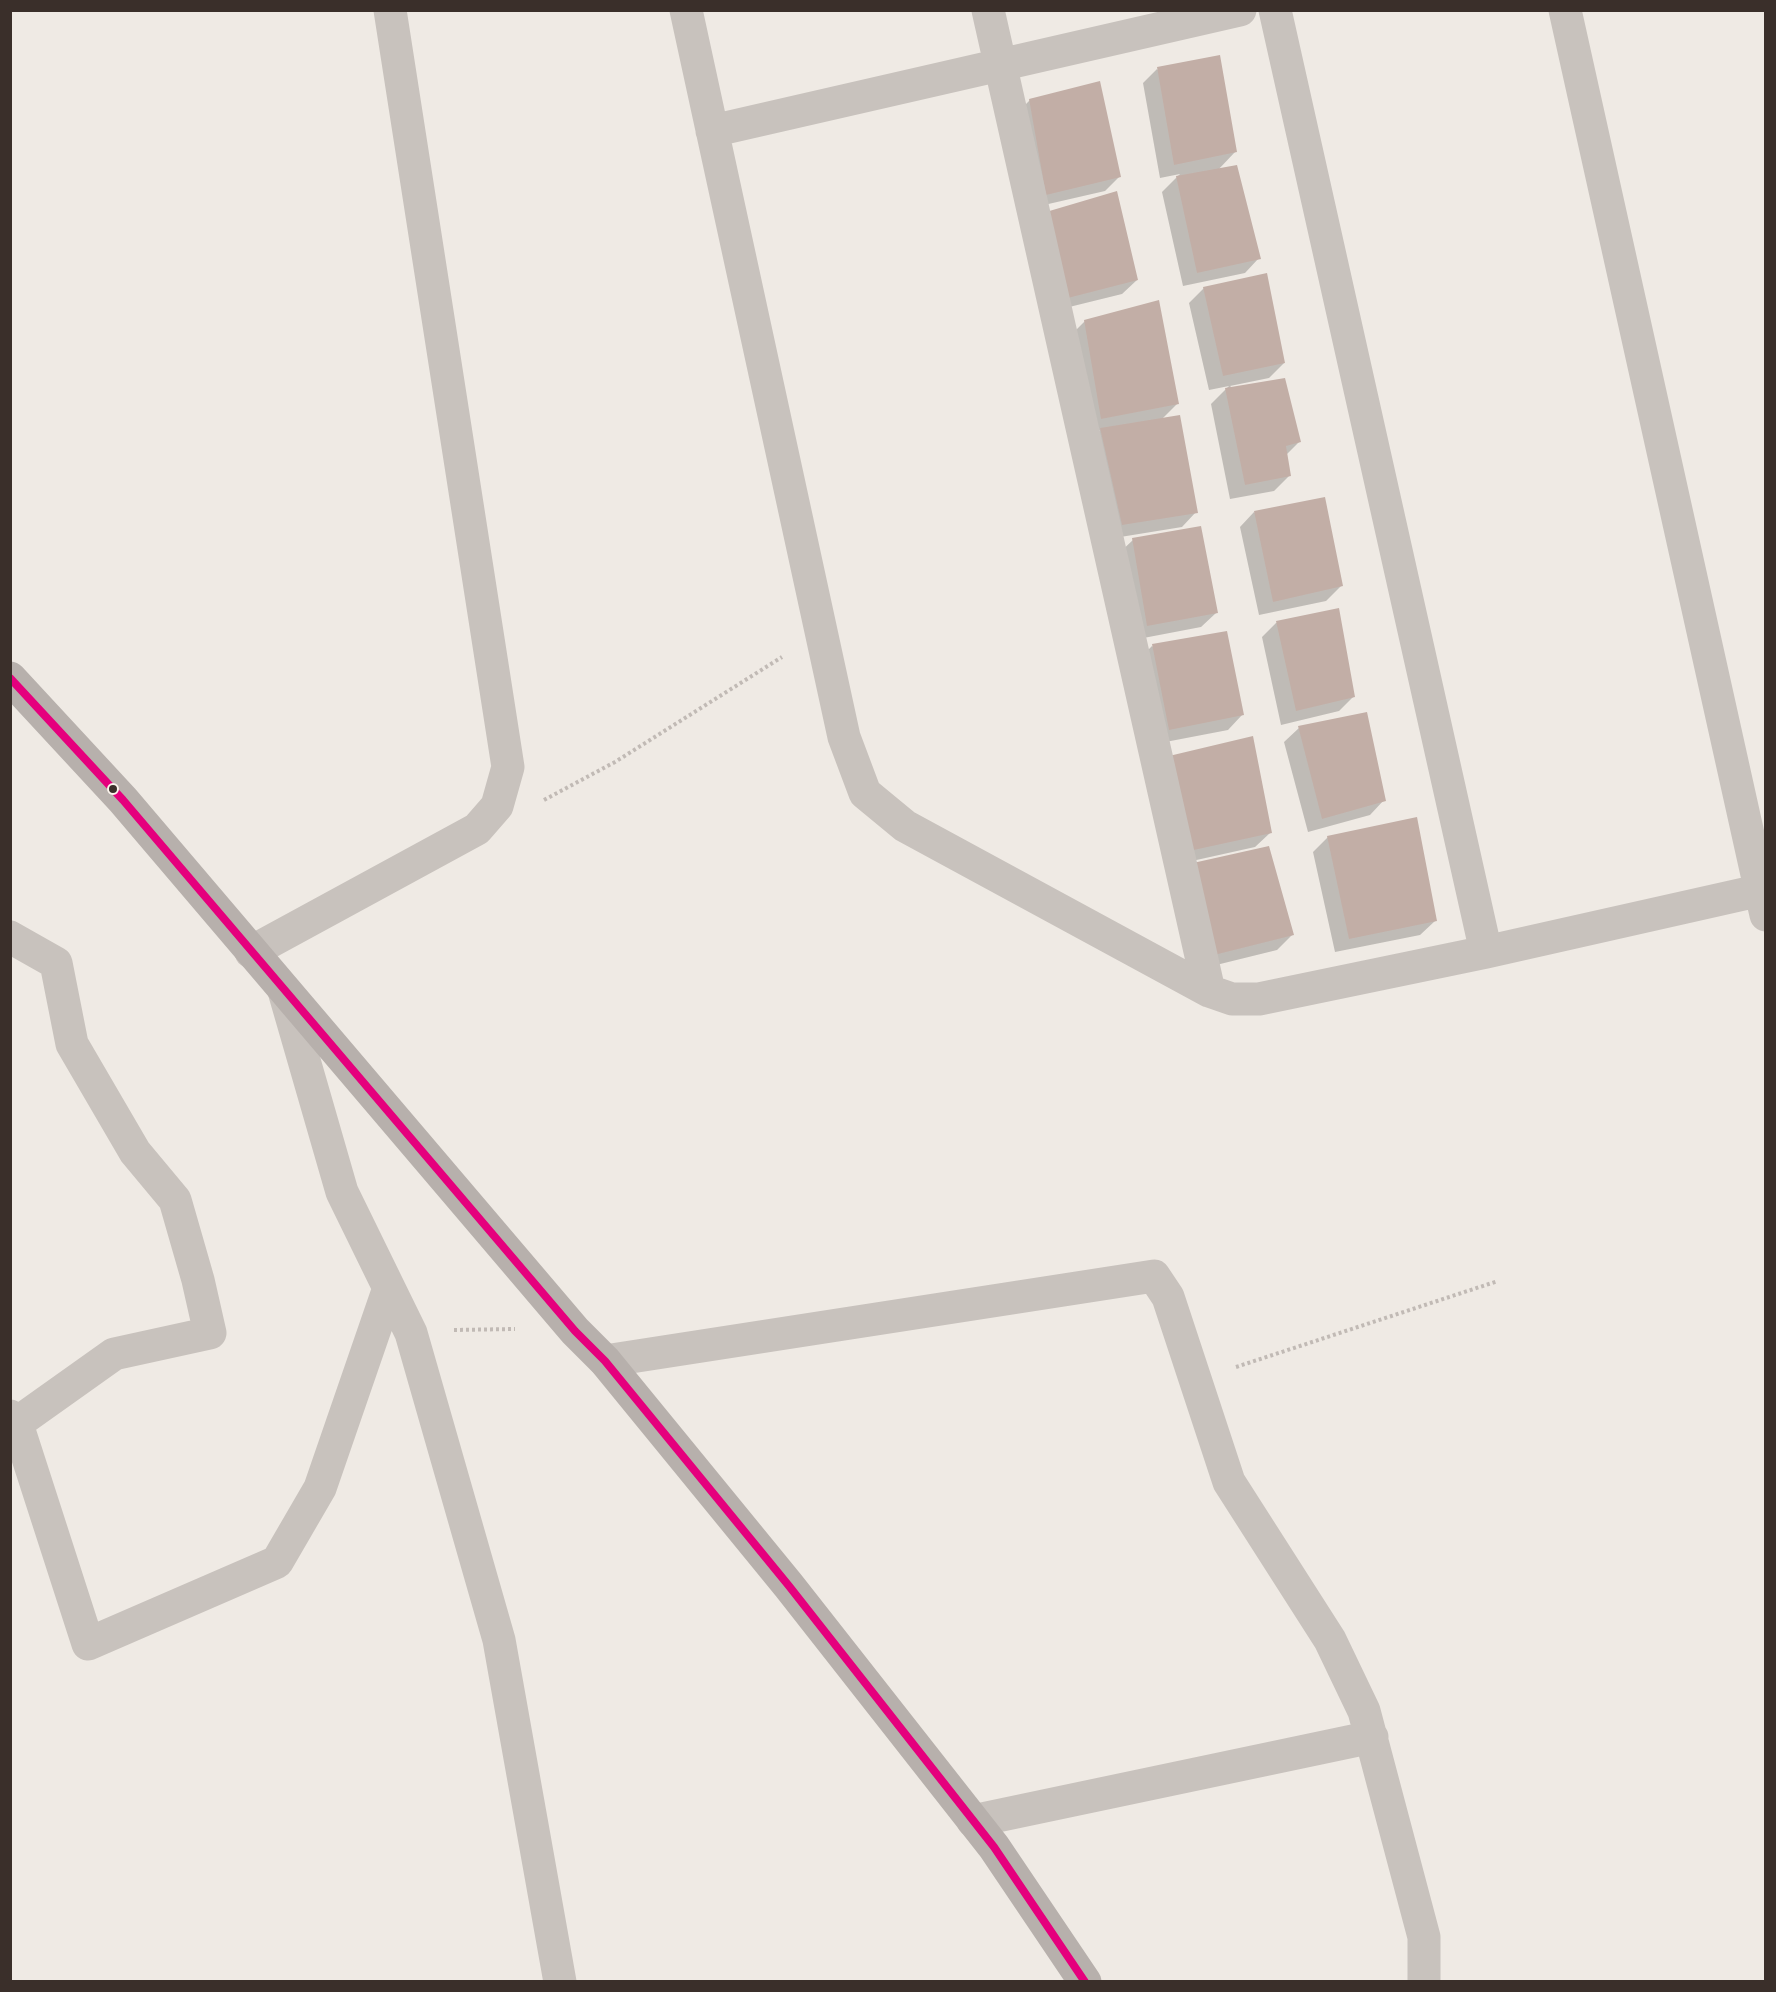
<!DOCTYPE html>
<html>
<head>
<meta charset="utf-8">
<style>
  body { margin:0 }
  #map { position:relative; width:1776px; height:1992px; overflow:hidden; background:#efeae4; font-family:"PT Sans",sans-serif }
  canvas { display:block }
  .frame { position:absolute; inset:0; border:12px solid #3a2f2a; pointer-events:none }
</style>
</head>
<body>
<div id="map">
<canvas width="1776" height="1992"></canvas>
<div class="frame"></div>
</div>
<script>
const ctx = document.querySelector('canvas').getContext('2d');
ctx.lineJoin = 'round';
function paint(path, color) {
  ctx.fillStyle = color;
  ctx.fill(path, 'evenodd');
}
function stroke(path, color, width, dash) {
  ctx.strokeStyle = color;
  ctx.lineWidth = width;
  ctx.lineCap = dash ? 'butt' : 'round';
  ctx.setLineDash(dash || []);
  ctx.stroke(path);
}
paint(new Path2D(`
  M1157,69l78,83 -17,18 41,88 -14,15 -62,13 -21,-94 18,-18 -20,4 -17,-95z
  M1030,100l90,76 -15,15 -74,17 -16,-93z
  M1032,228l105,52 -15,14 -73,18z
  M1204,288l80,75 -15,15 -39,8 69,56 -13,13 3,21 -15,15 -44,8 -19,-95 18,-18 -20,4 -20,-87z
  M1085,321l93,82 -16,16 34,93 -14,15 -74,12 -22,-95 14,-14 -13,3 -17,-97z
  M1254,512l87,74 -15,15 -67,14 -19,-88z
  M1133,540l83,73 -15,14 -68,13 -15,-86z
  M1337,610l17,86 -15,15 -58,14 -19,-88 14,-14z
  M1152,646l90,69 -14,15 -73,14 -17,-84z
  M1299,728l85,72 -14,15 -62,17 -24,-90z
  M1155,772l115,61 -15,14 -81,18z
  M1328,837l107,84 -15,14 -85,17 -22,-100z
  M1194,865l98,70 -15,15 -77,19z`), '#0003');
paint(new Path2D(`
  M1220,55l17,97 -63,13 -17,-98z
  M1100,81l21,96 -75,18 -17,-96z
  M1237,165l24,94 -64,14 -21,-97z
  M1117,191l21,89 -74,19 -18,-87z
  M1267,273l18,90 -62,13 -20,-89z
  M1159,300l20,104 -78,15 -17,-99z
  M1285,378l16,64 -15,4 5,30 -46,9 -20,-97z
  M1180,415l18,98 -76,12 -22,-97z
  M1325,497l18,89 -70,16 -19,-91z
  M1201,526l17,87 -71,13 -15,-88z
  M1339,608l16,89 -59,14 -20,-90z
  M1227,631l17,84 -75,15 -17,-86z
  M1367,712l19,89 -64,18 -24,-93z
  M1253,736l19,97 -83,18 -20,-95z
  M1417,817l20,104 -88,18 -22,-103z
  M1269,846l25,89 -80,20 -21,-92z`), '#c2aea6');
stroke(new Path2D(`
  M544,800l71,-38 167,-105
  M454,1330l61,-1
  M1236,1367l262,-86`), '#c1bab5', 4, [3, 3]);
stroke(new Path2D(`
  M686,10l158,727 21,56 40,33 304,165 23,8h27l227,-47 280,-63
  M988,10l221,981
  M1275,10l211,942
  M1565,10l201,905
  M712,131l528,-121
  M10,937l46,26 16,81 63,108 40,48 23,80 12,53 -96,21 -104,74
  M251,952l226,-123 20,-23 11,-39 -118,-757
  M284,991l58,201 69,141 88,307 61,342
  M605,1361l549,-85 14,21 61,185 101,158 34,71 60,226v45
  M10,1416l7,8 71,220 189,-82 43,-74 69,-200
  M973,1821l399,-84`), '#c8c2bd', 33);
stroke(new Path2D(`
  M10,678l113,122 452,531 30,30 184,225 205,261 91,135`), '#b7b0ac', 33);
stroke(new Path2D(`
  M10,678l113,122 452,531 30,30 184,225 205,261 91,135`), '#e5007d', 8);
for (const [x, y, r, color] of [
  [113,789,5,"#3a2f2a"]
]) {
  const dot = new Path2D();
  dot.arc(x, y, r, 0, 2 * Math.PI);
  ctx.fillStyle = color;
  ctx.fill(dot);
  stroke(dot, '#fbf4ed', 2);
}
</script>
</body>
</html>
